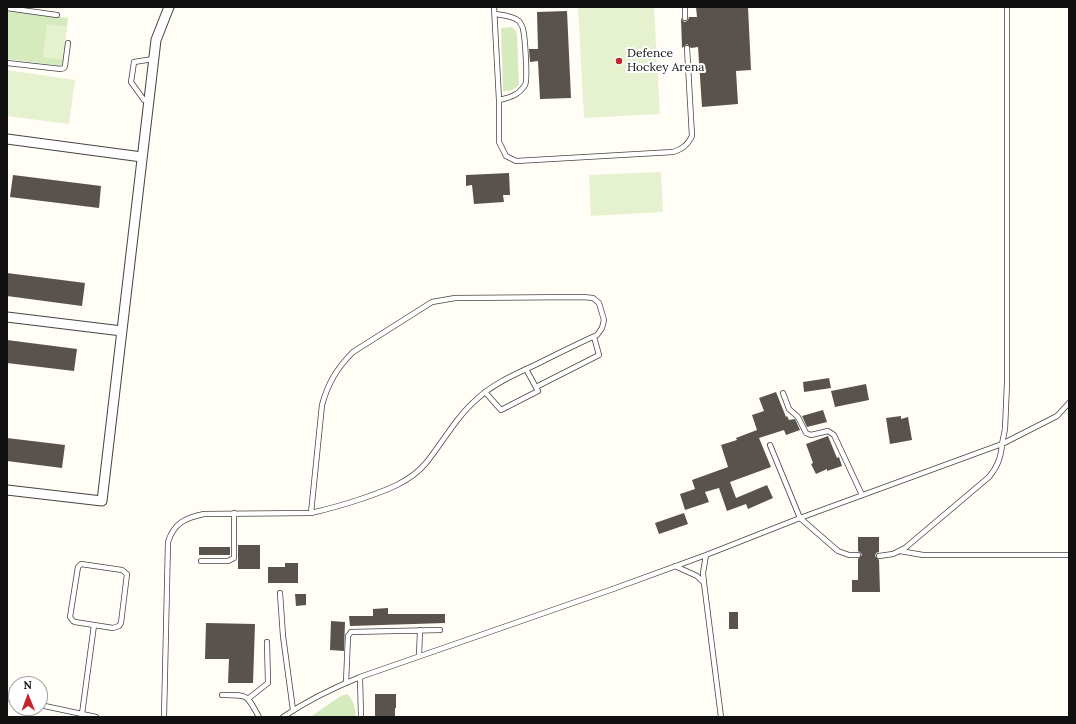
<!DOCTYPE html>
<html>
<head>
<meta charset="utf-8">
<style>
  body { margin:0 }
  #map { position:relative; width:1076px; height:724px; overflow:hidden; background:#fffdf5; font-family:Lora,serif }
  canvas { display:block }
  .frame { position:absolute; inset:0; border:8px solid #111; pointer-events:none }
  .north { position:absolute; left:8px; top:676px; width:40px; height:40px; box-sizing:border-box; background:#fff; border:1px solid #a0a0a0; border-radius:50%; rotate:359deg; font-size:11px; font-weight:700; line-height:16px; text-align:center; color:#111 }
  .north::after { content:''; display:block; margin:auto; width:14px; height:18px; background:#c4262e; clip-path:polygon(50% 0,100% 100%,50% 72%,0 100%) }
</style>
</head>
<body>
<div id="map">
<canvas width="1076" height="724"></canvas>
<div class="frame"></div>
<div class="north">N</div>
</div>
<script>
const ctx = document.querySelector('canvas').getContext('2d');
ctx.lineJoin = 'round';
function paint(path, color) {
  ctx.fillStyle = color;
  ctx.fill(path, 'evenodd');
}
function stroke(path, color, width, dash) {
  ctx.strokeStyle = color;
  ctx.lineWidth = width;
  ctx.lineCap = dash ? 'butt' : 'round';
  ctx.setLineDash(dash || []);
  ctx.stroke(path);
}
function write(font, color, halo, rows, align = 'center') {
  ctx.font = font + ' Lora,serif';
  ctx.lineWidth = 4;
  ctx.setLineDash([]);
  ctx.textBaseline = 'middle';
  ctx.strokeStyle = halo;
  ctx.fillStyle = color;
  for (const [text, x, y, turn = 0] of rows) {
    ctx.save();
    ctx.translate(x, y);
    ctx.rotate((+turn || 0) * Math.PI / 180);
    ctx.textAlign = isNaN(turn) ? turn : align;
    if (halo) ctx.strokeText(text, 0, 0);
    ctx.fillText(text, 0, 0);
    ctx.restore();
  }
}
paint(new Path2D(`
  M7,11l61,7 -6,48 -55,-7z
  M512,27l4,4 1,4 2,50c-4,4 -10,7 -16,6l-2,-63z
  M347,694c7,6 8,14 9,23h-46l31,-21z`), '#d5ebbd');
paint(new Path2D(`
  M578,7h76l6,107 -76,4z
  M47,24l20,3 -3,33 -21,-3z
  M7,70l68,10 -6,44 -62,-8z
  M661,172l2,40 -72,4 -2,-41z`), '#e6f2cf');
paint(new Path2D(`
  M696,7h52l3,63 -15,1 2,33 -36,3 -4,-60 -7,1 -4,-4 -5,4 -1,-30 2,3 2,1 3,-2 1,-3h8z
  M567,11l4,87 -31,1 -2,-38 -8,1 -1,-13h9l-1,-37z
  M509,173l1,22h-7l1,7 -30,2 -2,-19 -6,1v-11z
  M13,175l88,11 -2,22 -89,-11z
  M7,273l78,10 -3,23 -75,-10z
  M7,340l70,9 -3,22 -67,-8z
  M829,378l2,10 -27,4 -1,-10z
  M866,384l3,16 -34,7 -4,-16z
  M776,392l10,25 1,-1 2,4 6,-1 5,11 -14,5 -2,-5 -25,8 12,29 -41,15 6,16 31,-13 6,13 -25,11 -2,-5 -19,7 -8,-23 -14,4 4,10 -24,8 -5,-16 15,-5 -3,-9 36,-13 -7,-22 16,-5 -1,-2 21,-8 -5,-15 12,-4 -5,-13z
  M823,410l4,12 -20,5 -5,-11z
  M901,416v3l7,-2 4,23 -22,4 -4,-26z
  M828,436l9,22 2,-1 3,9 -15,5v-2l-11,5 -5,-10 2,-1 -7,-19z
  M7,438l58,7 -3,23 -55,-7z
  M684,513l4,11 -29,10 -4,-11z
  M858,537h21v15l-3,1 -1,3 4,4 1,32h-28v-12h6v-21l4,-4 -1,-2 -3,-2z
  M238,545h22v24h-22z
  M199,547h31v8h-31z
  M285,563h13v20h-30v-16h17z
  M295,594h11v11l-10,1z
  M388,608v6h57v9l-95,3 -1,-10h24v-7z
  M729,612h9v17h-9z
  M331,621l14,1 -1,29 -14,-1z
  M206,623l49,1 -2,59h-25l1,-24h-24z
  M375,694h21v14h-1v9h-20z`), '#5a524d');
const service = new Path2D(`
  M494,7l5,93v42l7,14 10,5 157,-9c9,-3 14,-6 19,-16l-5,-88
  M685,7v11
  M7,8l50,7
  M495,14c7,1 18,2 24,7 1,2 4,6 4,8 2,8 5,51 2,56 -6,10 -16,13 -26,15
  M7,63l54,6 3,-1 1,-2 3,-23
  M149,101l-5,-1 -13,-18 3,-20 19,-3
  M536,387l63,-32 -5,-18
  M485,392l16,18 37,-19 -12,-22
  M783,393l6,16 9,8 8,16 5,2 17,-4 6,4 28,60
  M770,445l30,73 38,33 11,4h9
  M900,551l23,4h146
  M706,555l-3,18 1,10 17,134
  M879,556l14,-2 12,-6 84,-71c9,-11 12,-20 13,-33l55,-28 12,-13
  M201,561h27l6,-3v-45
  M675,566l22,10 7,7
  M280,593l3,43 10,74
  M419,656l1,-26
  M360,677l1,40
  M346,683l2,-47 3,-4 89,-2
  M222,695c27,0 24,-1 37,22
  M7,698l9,2
  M249,698l19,-15 -1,-41
  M40,705l56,12
  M82,714l12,-89 19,3 6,-2 2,-3 6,-49 -5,-4 -41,-6 -3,3 -8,50 3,4 2,1 19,3
  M164,717l4,-175c6,-19 17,-24 36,-28l107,-1c18,-4 35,-9 53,-15 23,-8 46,-16 62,-35 17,-21 30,-46 51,-64 17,-16 39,-25 60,-35 20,-10 40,-20 60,-29l5,-7 2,-8 -5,-17 -6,-5 -10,-1 -128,1 -23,4 -79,50c-16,16 -25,31 -31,53l-11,108
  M283,717c25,-17 50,-29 77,-40l253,-88 93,-34 94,-37 202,-74 3,-15 2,-46v-376`);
const minor = new Path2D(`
  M7,139l135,18
  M7,317l115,14
  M7,490l95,11 54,-461 13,-33`);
stroke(service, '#444', 6);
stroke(minor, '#444', 11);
stroke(service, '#fff', 4.5);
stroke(minor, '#fff', 9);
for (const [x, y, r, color] of [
  [619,61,4,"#c4262e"]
]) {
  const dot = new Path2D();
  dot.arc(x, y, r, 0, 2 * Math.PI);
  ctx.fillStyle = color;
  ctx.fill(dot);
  stroke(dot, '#fff', 1.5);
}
write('12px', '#111', '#fff', [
  ["Defence",627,54],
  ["Hockey Arena",627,68]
], 'left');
</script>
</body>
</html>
